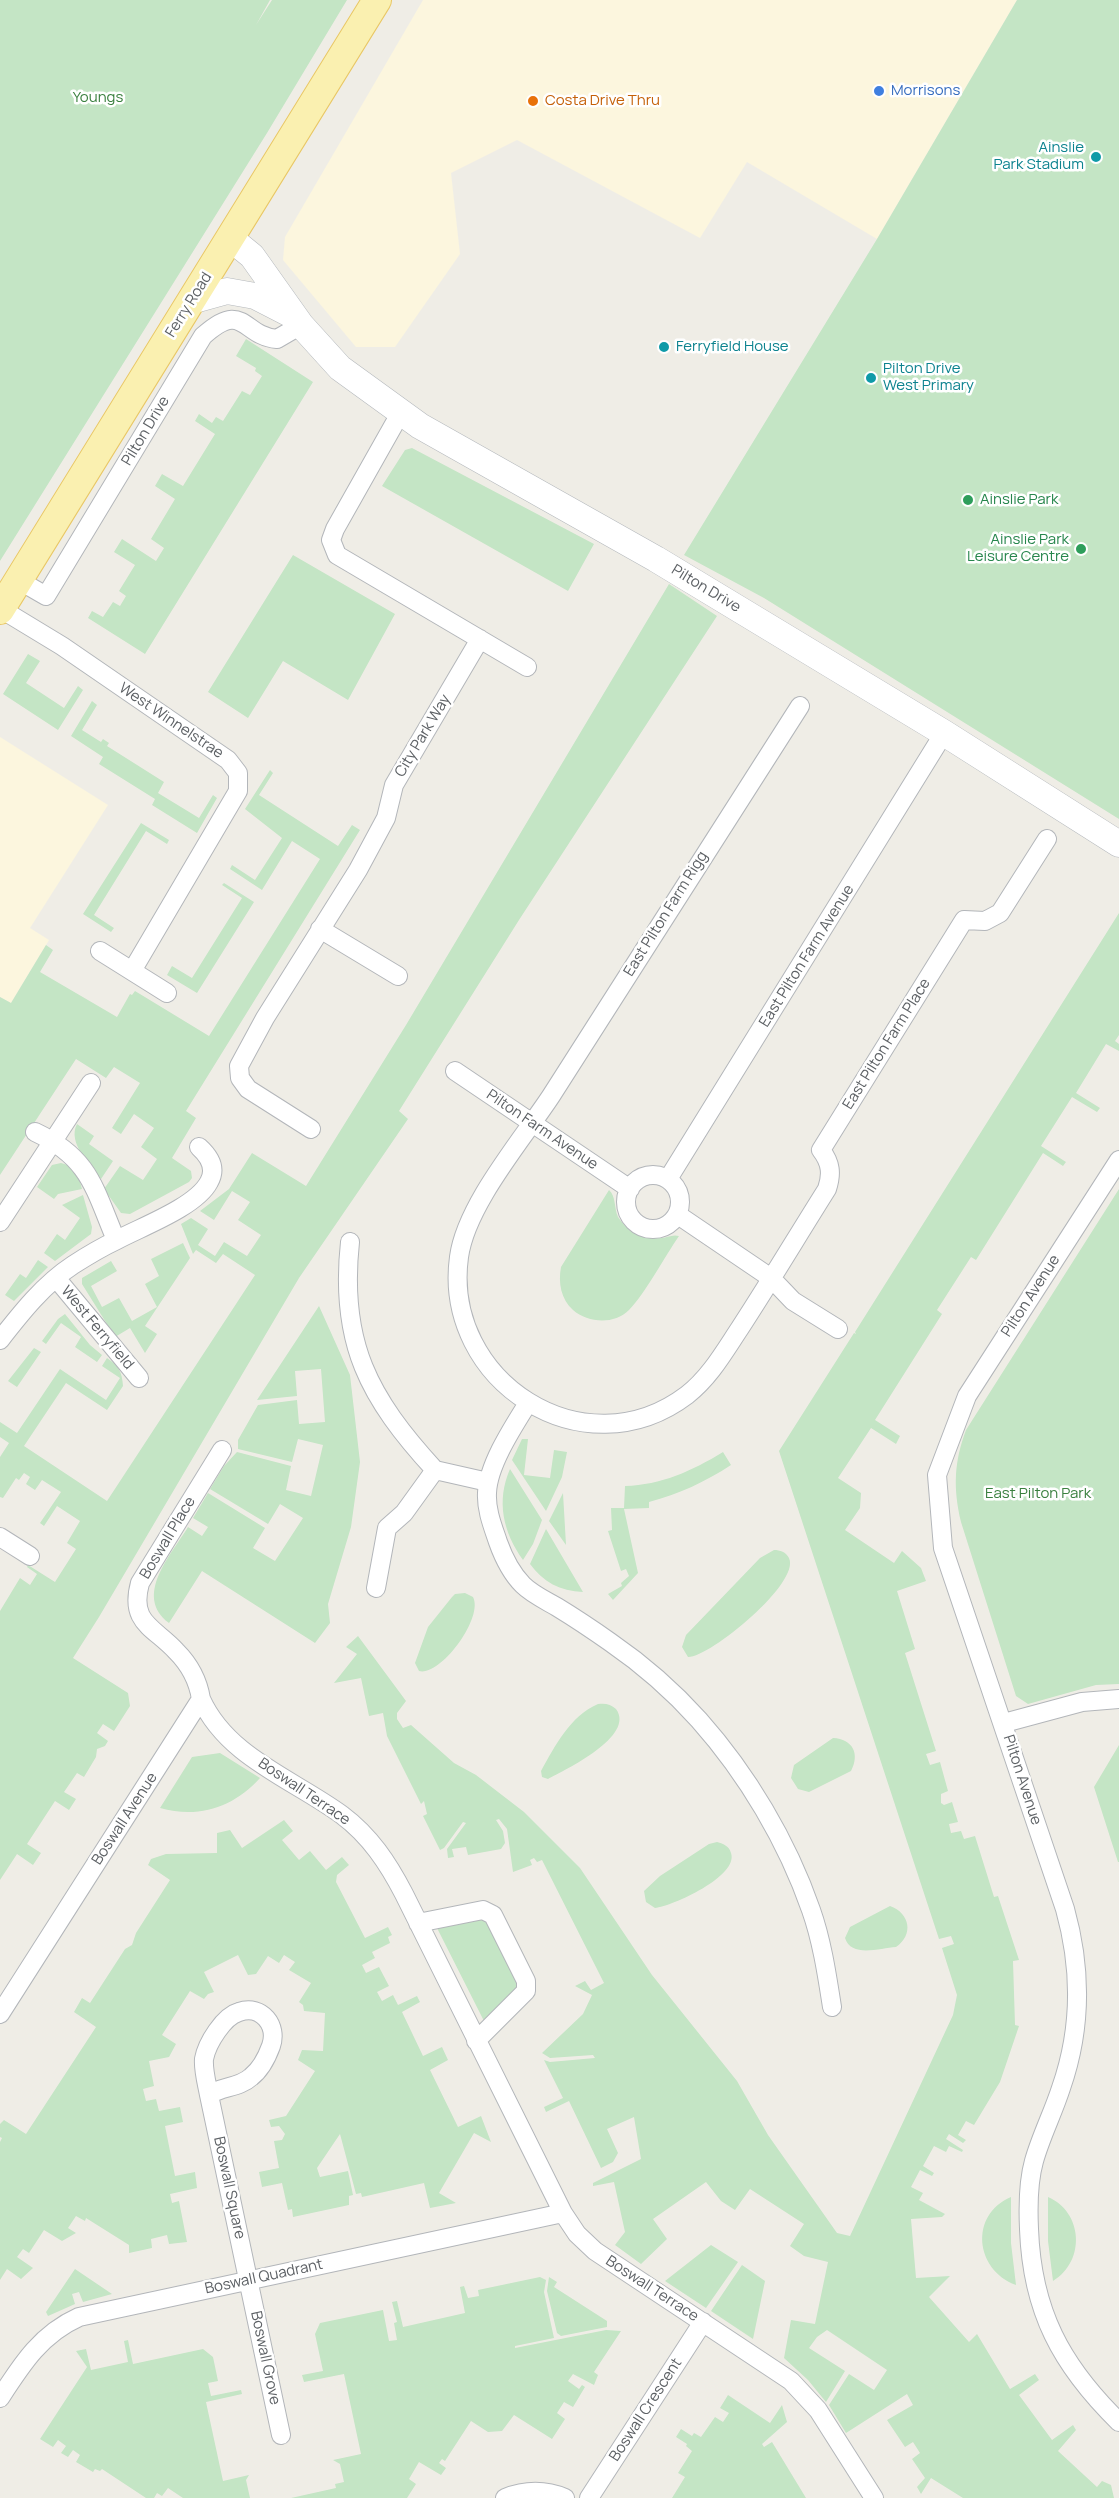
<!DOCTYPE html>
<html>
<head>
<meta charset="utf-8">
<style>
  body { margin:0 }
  canvas { display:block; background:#efede6 }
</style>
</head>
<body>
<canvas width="1119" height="2498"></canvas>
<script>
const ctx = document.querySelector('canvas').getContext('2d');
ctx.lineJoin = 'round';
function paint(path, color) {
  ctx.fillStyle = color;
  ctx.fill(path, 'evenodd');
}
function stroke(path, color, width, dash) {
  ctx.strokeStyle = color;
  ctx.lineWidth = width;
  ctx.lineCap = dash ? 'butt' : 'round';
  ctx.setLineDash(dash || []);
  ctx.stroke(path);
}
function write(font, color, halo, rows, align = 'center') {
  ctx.font = font + ' Manrope,sans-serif';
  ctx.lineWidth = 5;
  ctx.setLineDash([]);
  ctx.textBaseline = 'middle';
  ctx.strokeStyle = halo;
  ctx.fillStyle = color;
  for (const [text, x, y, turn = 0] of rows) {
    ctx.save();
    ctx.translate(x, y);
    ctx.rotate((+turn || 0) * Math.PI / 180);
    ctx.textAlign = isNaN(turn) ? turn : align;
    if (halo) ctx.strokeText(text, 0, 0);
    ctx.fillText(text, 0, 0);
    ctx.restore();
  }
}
paint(new Path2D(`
  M423,0h594l-140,239 -130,-77 -47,76 -183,-98 -66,33 9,81 -65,93h-39l-73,-87 2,-23z
  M0,737l108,68 -78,123 19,12 -38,63 -11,-6z`), '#fcf6de');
paint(new Path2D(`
  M0,0h270l-14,25 16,-25h75l-80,133 -267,428z
  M1017,0h102v819l-355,-221 -80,-43 193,-316z
  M246,339l67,43 -168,272 -57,-36 4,-7 11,6 10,-15 7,4 6,-10 -7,-5 16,-26 -21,-13 8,-13 34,22 8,-13 -13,-9 24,-40 -20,-13 7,-12 21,12 32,-52 -20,-13 4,-7 13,9 4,-6 7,4 19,-30 8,4 12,-19 -7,-5 1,-3 -20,-12z
  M412,448l182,96 -26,47 -186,-105 23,-36z
  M293,555l102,59 -47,86 -65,-39 -35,57 -40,-26z
  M669,584l48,32 -198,304 -120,191 9,8 -109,159 -200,339 -26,41 55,35 2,13 -16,25 -11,-7 -6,9 11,8 -3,5 -8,3 -1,8 -12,20 -7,-4 -13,19 12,7 -7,11 -14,-9 -28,43 14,9 -8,12 -16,-11 -17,26v-269l20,-33 10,7 7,-11 -10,-7 1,-2 27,17 21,-33 -9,-6 13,-22 -23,-15 -13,20 -4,-3 21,-31 -19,-12 -7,10 -9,-6 4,-7 -6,-4 -5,7 -3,-2 -13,20 -3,-1v-40l9,-14 -9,-6v-15l17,11 43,-64 46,31 14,-22 -18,-12 5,-8c12,8 15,14 16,28l-16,24 -41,-27 -42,63 83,55 148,-226 -32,-21 -7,9 -20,-13 -3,4 -12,-30 10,-6 17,11 -10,16 17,11 9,-14 23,14 14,-21 -23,-15 12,-18 -18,-11 -18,29 -14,-9 29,-22 23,-36 54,33 100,-161z
  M28,654l12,7 -14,22 38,25 14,-22 5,4 -25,40 -55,-36z
  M92,701l5,4 -15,25 19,12 2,-3 6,4 -2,3 57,36 -6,11 41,25 14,-23 4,3 -20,35 -45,-28 3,-6 -56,-35 4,-7 -32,-21z
  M270,770l3,3 -14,22 79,51 14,-21 8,5 -174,281 10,7 -24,40 19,13 1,7 -3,4 -59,32 -9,-1 -17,-24 16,-23 23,14 14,-21 -16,-12 13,-19 -20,-14 -13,20 -9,-6 28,-45 -26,-16 -8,11 -30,-19 -76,116v-178l11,6 35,-58 7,5 -13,22 77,45 13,-23 2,1 3,-4 74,45 111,-177 -28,-18 -30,49 -32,-21 2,-4 23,15 27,-42 -37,-29z
  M141,823l28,17 -2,4 -21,-13 -52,84 20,13 -3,4 -28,-18z
  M224,883l30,19 -57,91 -30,-18 5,-9 20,12 50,-80 -20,-13z
  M1119,913v122l-4,6 4,3v7l-13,-7 -30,49 24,15 -3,4 -25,-15 -31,49 25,16 -3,4 -20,-13 -67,107 -5,-3 -34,53 5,4 -67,106 25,16 -4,8 -25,-16 -33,50 23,15 -1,15 -15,22 49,33 8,-12 19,17 5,13 -29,10 18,58 -10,4 31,98 -10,3 4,11 10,-3 8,29 -7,3v9l3,2 8,-3 6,20 -9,2 2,9 10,-2 3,8 11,-3 19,61 4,-1 21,64 -6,1 2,64 4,1 -19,56 -26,43 -8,-4 -8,14 8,5 -3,3 -14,-9 -3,5 17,11 -1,2 -13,-6 -3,6 -12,-6 -11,20 11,7 -2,3 -12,-6 -9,17 12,6 -4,7 26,14 -3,3 -31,2 5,59 34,-2 -21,21 40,45 8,-8 33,55 25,-15 4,6 -20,15 33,45 21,-15 3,5 -18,21 39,36 5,-6 9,4 3,13h-151l-32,-20 -10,16 -4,-7 8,-9 -13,-19 8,-6 -7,-11 -8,5 -18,-27 26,-15 -6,-11 -61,39 -17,-28 20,-31 25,16 13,-20 -60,-40 -10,7 -8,11 36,23 -19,31 -18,-22 -24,-22 7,-38 24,4 13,-62 -24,-6 -14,-10 14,-22 -54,-35 -15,21 -14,-9 -15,-19 -53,37 14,20 -26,25 -26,-19 10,-13 -11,-50 -21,4v-3l48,-24 -7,-42 -27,12 11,24 -5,9 -12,6 -32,-67 -23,11 -2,-5 19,-9 -19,-38 6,2 45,-4 -2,-3 -43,3 -8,-5 41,-39 9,-19 -17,-9 10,-5 6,9 13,-7 -62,-123 -5,2 -3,-4 -4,2 2,5 -19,7 -6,-43 -8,-10 -3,1 7,11 2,12 -4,6 -33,6 -2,-8 -14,2 2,8 -6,1 -1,-9 19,-26 -3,-1 -19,26 -4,2 -17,-34 4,-2 -3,-13 -3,3 -34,-68 -4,-23 -14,3 -8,-38 -27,5 23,-29 -11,-7 12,-11 48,65 -9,12v6l6,9 8,-3 43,38 22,12 48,37 56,56 72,107 85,106 31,54 69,98 13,3 103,-221 4,-20 -15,-47 12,-4 -3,-8 -12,3 -160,-488 75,-118 2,1 -1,-2z
  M77,1124l17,12 -5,8 24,17 -12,18c-11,-15 -34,-36 -24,-55z
  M61,1163c14,3 18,13 21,26l-24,5 -4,5 -17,-12 15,-22z
  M1119,1189v495l-23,1 -68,19 -12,-8 -55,-174c-8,-34 -7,-60 5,-92z
  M609,1190c7,6 5,18 9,27 9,14 25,23 42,21 7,0 12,-4 19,-2 -14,20 -34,58 -50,74 -15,15 -41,13 -56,0 -12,-11 -15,-27 -12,-43z
  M83,1195l9,32 -1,7 -36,27 -11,-8 13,-19 8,6 15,-22 -18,-13z
  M183,1243l7,15 -45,68 12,8 -12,19 -15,-25 -15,9 -33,-53v-6l29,-17 6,10 -26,15 11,21 17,-9 13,23 25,-14 -12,-23 14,-8 -8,-17z
  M38,1260l10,7 -34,34 -9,-6 15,-21 6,4z
  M319,1306l31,69 10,87 -9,65 -23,77 2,19 -15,20 -113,-72 -33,52c-36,-27 2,-68 19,-96l14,9 6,-9 -15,-9 15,-25 57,35 -12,20 22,13 28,-43 -23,-14 -12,20 -58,-35 14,-23 13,-14 54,14 -5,24 25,6 12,-51 -25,-6 -6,23 -54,-13v-9l20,-35 39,-5 2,24 26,-2 -4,-53 -26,2 2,25 -40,4z
  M65,1314l25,31 12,10 -5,7 -22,-15 6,-10 -20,-14 -15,21 -4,-3 16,-22z
  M34,1348l7,4 -24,35 -9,-6z
  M522,1439h6l-4,36 26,3 4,-28 13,2 -5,25 -16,34 -34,-51z
  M723,1452l8,13c-26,17 -52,29 -82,37v6l-25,1 14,64 -25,27 -5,-6 14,-8 -1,-3 8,-7 -3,-7 -5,2 -13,-40 4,-1 -1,-22h13l1,-22c36,-1 67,-15 98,-34z
  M510,1469l32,51 -9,24 -10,16c-20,-28 -27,-59 -13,-91z
  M563,1493l3,52 -17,-24z
  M546,1529l37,63c-23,-1 -40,-10 -53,-28z
  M774,1550c6,0 12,2 15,8 12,25 -80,100 -101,99l-6,-10 4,-12 74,-77z
  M465,1593l8,4c11,21 -33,80 -54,74l-4,-8 13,-36 24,-30 3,-3z
  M598,1704c7,-1 13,0 18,5 20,27 -51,61 -68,70l-6,-2 -1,-6c14,-25 29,-55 57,-67z
  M833,1738c20,1 27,16 18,33l-42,21 -11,-3 -7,-11 3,-13z
  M1119,1745v117h-1l-24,-75z
  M220,1753l40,25c-26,29 -61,41 -100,30l32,-51z
  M284,1820l9,11 -11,9 17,20 11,-9 16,19 16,-13 7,8 -12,10 -1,7 29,56 23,-11 4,8 -4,2 2,6 -18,9 3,6 -13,7 4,8 13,-6 10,19 -12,6 5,9 11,-6 5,10 19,-9 3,6 -18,10 21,44 19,-9 6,13 -18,10 28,57 23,-11 10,26 -17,-9 -35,60 17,10 -26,5 -6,-25 -62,14 -1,-4 -5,1 -16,-60 -23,34 3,9 28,-6 5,24 -4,1v9l-56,12 -1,-8 -4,1 -6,-27 -20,4 -3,-15 20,-4 -5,-27 8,-1 3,-6 -6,-8 -8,1 -2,-7 17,-4 29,-45 -17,-11 4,-10 21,1 2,-38 -21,-2 -1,-6 -4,-3 12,-19 -22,-13 6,-8 -11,-7 -5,8 -11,-7 -12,18 -8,1 -10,-20 -34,17 10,20 -6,2 -4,5 -14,-8 -28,44 14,9 -7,13 -20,4 5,25 -11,3 3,12 10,-2 3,12 21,-4 3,15 -18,4 10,50 20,-4 2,16 -27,6 2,9 7,-2 8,41 -18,2 -2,-9 -16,4 1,9 -23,5v-8l-43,-27 -1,3 -9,-5 -8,12 8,5 -14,8 -18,-11 -15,23 -6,-4 -6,8 16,11 -12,11 -14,-10 -7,11v-138l2,-4 -2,-1v-13l4,-4 22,14 70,-107 -22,-15 8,-14 8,5 35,-54 7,-4 4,-12 34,-53 -22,-15 3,-6 15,-5 51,-1v-20l13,-3 12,18z
  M717,1842c7,2 12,4 14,11 8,23 -58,53 -76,55l-9,-6 -2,-11 16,-15 49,-32z
  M890,1906c20,7 24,29 6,41 -16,1 -45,11 -51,-9l5,-11z
  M486,1917l35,69 -36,37 -49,-97z
  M1011,2197v46l5,42c-41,-15 -47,-70 -5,-88z
  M1048,2197c35,15 38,64 5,84l-5,-40z
  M711,2245l27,17 -32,46 -41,-27z
  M742,2265l23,16 -12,58 -42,-28z
  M75,2269l37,25 -29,8 -4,-10 -7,2 3,10 -27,12 -2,-4z
  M540,2277l6,3 -2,12 10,46 -39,8v2l91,-18 15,1 -27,41 4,3 -4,10 -21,-11 -5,7 11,8 3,-4 3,2 -12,20 -9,-5 -7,11 8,6 -13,20 -38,-24 -12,16 -14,1 -17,-11 -26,40 -3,-2 -3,4 7,5 -5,7 -22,-13 -10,17 7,5 -9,14h-116l45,-10 -1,-4 9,-2 -4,-18 -7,-4 28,-6 -17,-80 -40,8 -2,-7 21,-4 -8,-37 5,-11 63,-13 6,31 8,-1 -3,-17 3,-1 -5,-20 5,-1 6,26 62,-14 -5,-26 4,-1 4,12 11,-2 -1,-6z
  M549,2277l8,5 -3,5 53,34v6l-46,9 -4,-3 -10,-42z
  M128,2340l5,24 70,-15 10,8 5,24 -10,2 3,13 30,-6 1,4 -36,8 17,79 26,-6 -3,5 4,18h-67l-15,-10 -6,8 -5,-3 -3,5h-8l-44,-29 -2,2 -5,-2 -2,3 -17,-10 4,-7 -7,-5 -5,7 -7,-4 5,-7 -8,-6 -5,7 -13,-8 47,-72 -11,-16 10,-2 5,21 37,-8 -4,-21z
  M728,2395l42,28 12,-18 5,17 -25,22 2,3 8,-5 34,56h-134l13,-21 -7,-4 14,-22 -6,-5 1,-2 -11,-7 5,-8 11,7 2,-3 7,4 14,-20 8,5 6,-9 -9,-5z`), '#c4e5c5');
const street = new Path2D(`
  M401,412l-66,117 -4,11 6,15 190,112
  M20,581l26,15 157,-260c41,-37 39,0 74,3l24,-14
  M1,609l61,37 166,114 10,13v18l-106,180
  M800,706l-249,390c-29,44 -85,109 -92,161 -17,124 125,216 228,138 23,-18 37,-43 53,-67 30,-46 58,-93 87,-139 5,-15 4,-26 -6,-39l143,-230 21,1 15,-8 47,-74
  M320,929l78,47
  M100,951l67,42
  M455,1071l175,118
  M311,1129l-63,-40 -8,-11 -1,-12 26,-48 93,-148 28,-52 8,-33 86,-146
  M35,1132c55,26 59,56 81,108
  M1119,1160l-152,236 -30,79 6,73 122,361c17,61 17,119 -4,179 -8,25 -20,48 -27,73 -6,21 -6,46 -5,68 3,82 32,136 90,193
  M626 1202a27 27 0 1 1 54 0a27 27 0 1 1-54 0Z
  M668,1179l276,-446
  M678,1215l93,63 22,23 45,28
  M0,1222l91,-139
  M350,1242c-11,101 19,156 85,228
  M56,1278l83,100
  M0,1340c21,-27 44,-56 73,-75 14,-9 29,-18 44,-25 24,-13 79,-33 92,-58 8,-14 0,-26 -10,-35
  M528,1403c-15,24 -40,62 -41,90 -1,17 6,34 11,49 5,14 14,32 25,43 9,9 22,15 34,22 18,11 36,23 53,35 32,22 63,49 89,78 48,54 88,121 112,190 11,31 16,65 21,97
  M0,1537l30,19
  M376,1588l11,-60 17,-15 31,-43 53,12
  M201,1699c26,58 92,80 141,116 28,21 46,48 62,79l159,319 14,21 18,17 196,130 27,29 56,88
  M1004,1723l78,-21 37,-3
  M418,1923l65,-13 10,5 33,66v10l-50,50
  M0,2014l201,-315c-3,-19 -11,-34 -25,-48 -22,-24 -47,-28 -36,-68l82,-133
  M209,2095c13,-9 30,-7 42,-18 9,-7 16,-20 20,-31 7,-20 -9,-42 -32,-34 -15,4 -32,31 -35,47 -1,11 3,25 5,36l72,340
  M0,2398c22,-34 41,-64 79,-81l484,-104
  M505,2498c20,-8 41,-8 60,0
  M589,2498l114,-176`);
const secondary = new Path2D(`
  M230,238l22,18 49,69 39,43 80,58 236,133 288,174 175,111
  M191,301l36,-10 28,5 35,18`);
const primary = new Path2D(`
  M0,610l377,-610`);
stroke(street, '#b3b6ba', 20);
stroke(secondary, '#b4b8bc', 27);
stroke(primary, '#e9c765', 30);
stroke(street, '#fff', 18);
stroke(secondary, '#fff', 26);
stroke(primary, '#faf0b0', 28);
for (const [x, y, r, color] of [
  [879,91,6,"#3f7fe0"],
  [533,101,6,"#e8710a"],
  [1096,157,6,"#0f9aa8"],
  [664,347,6,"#0f9aa8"],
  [871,378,6,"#0f9aa8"],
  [968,500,6,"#2e9e5b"],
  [1081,549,6,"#2e9e5b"]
]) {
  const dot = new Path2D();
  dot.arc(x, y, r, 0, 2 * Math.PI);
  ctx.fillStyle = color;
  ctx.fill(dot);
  stroke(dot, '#fff', 2);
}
write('15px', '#366cbe', '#fff', [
  ["Morrisons",891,91]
], 'left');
write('15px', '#3a803f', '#fff', [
  ["Youngs",98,98],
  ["East Pilton Park",1038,1494]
]);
write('15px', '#c56008', '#fff', [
  ["Costa Drive Thru",545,101]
], 'left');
write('15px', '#0d838f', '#fff', [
  ["Ainslie",1084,148,"right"],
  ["Park Stadium",1084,165,"right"],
  ["Ferryfield House",676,347],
  ["Pilton Drive",883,369],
  ["West Primary",883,386]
], 'left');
write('15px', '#5d6165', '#fff', [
  ["Ferry Road",189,305,-58],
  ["Pilton Drive",146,431,-59],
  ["Pilton Drive",706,589,31],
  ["West Winnelstrae",171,721,34],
  ["City Park Way",423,736,-59],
  ["East Pilton Farm Rigg",666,914,-58],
  ["East Pilton Farm Avenue",807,956,-58],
  ["East Pilton Farm Place",887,1044,-58],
  ["Pilton Farm Avenue",542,1130,34],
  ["Pilton Avenue",1031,1296,-57],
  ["West Ferryfield",97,1328,50],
  ["Boswall Place",168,1538,-59],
  ["Pilton Avenue",1022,1780,72],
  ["Boswall Terrace",304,1792,34],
  ["Boswall Avenue",125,1819,-57],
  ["Boswall Square",229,2188,78],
  ["Boswall Quadrant",264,2277,-12],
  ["Boswall Terrace",652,2289,33],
  ["Boswall Grove",265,2358,78],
  ["Boswall Crescent",646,2410,-57]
]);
write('15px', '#27864d', '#fff', [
  ["Ainslie Park",980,500],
  ["Ainslie Park",1069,540,"right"],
  ["Leisure Centre",1069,557,"right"]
], 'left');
</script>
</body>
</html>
